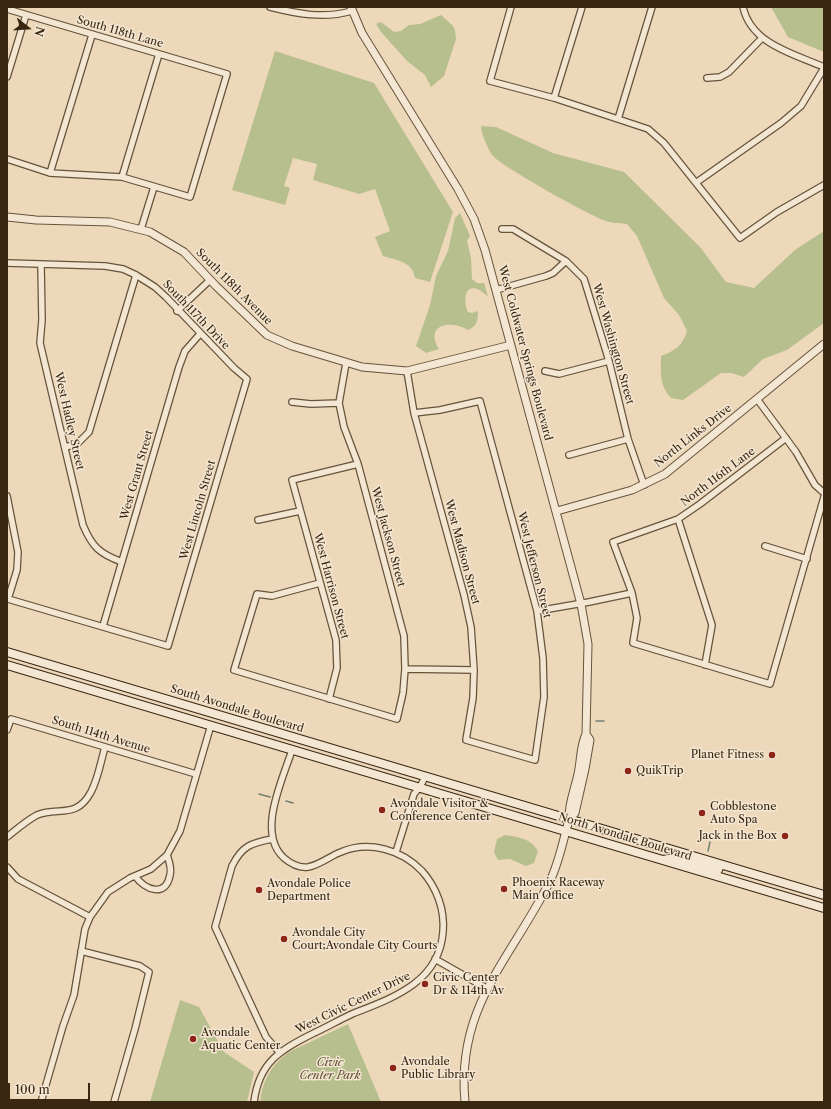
<!DOCTYPE html>
<html>
<head>
<meta charset="utf-8">
<style>
  body { margin:0 }
  #map { position:relative; width:831px; height:1109px; overflow:hidden; background:#edd8b9; font-family:"Libre Caslon Text",serif }
  canvas { display:block }
  .frame { position:absolute; inset:0; border:8px solid #392712; pointer-events:none }
  .north { position:absolute; left:8px; top:8px; width:40px; height:40px; -webkit-text-stroke:3px #f3e6d2; paint-order:stroke; rotate:107deg; font-size:11px; font-weight:700; line-height:16px; text-align:center; color:#392712 }
  .north::after { content:''; display:block; margin:auto; width:14px; height:18px; background:#392712; clip-path:polygon(50% 0,100% 100%,50% 72%,0 100%) }
  .scale { position:absolute; left:8px; top:1083px; width:82px; height:18px; box-sizing:border-box; border:2px solid #392712; border-top:0; padding-left:5px; font-size:12px; line-height:14px; white-space:nowrap; color:#392712; -webkit-text-stroke:3px #f3e6d2; paint-order:stroke }
</style>
</head>
<body>
<div id="map">
<canvas width="831" height="1109"></canvas>
<div class="frame"></div>
<div class="north">N</div>
<div class="scale">100 m</div>
</div>
<script>
const ctx = document.querySelector('canvas').getContext('2d');
ctx.lineJoin = 'round';
function paint(path, color) {
  ctx.fillStyle = color;
  ctx.fill(path, 'evenodd');
}
function stroke(path, color, width, dash) {
  ctx.strokeStyle = color;
  ctx.lineWidth = width;
  ctx.lineCap = dash ? 'butt' : 'round';
  ctx.setLineDash(dash || []);
  ctx.stroke(path);
}
function write(font, color, halo, rows, align = 'center') {
  ctx.font = font + ' "Libre Caslon Text",serif';
  ctx.lineWidth = 3;
  ctx.setLineDash([]);
  ctx.textBaseline = 'middle';
  ctx.strokeStyle = halo;
  ctx.fillStyle = color;
  for (const [text, x, y, turn = 0] of rows) {
    ctx.save();
    ctx.translate(x, y);
    ctx.rotate((+turn || 0) * Math.PI / 180);
    ctx.textAlign = isNaN(turn) ? turn : align;
    if (halo) ctx.strokeText(text, 0, 0);
    ctx.fillText(text, 0, 0);
    ctx.restore();
  }
}
paint(new Path2D(`
  M771,7h53v45l-36,-15z
  M441,15l11,10 3,5 1,9 -12,37 -13,11 -6,-12 -18,-14 -26,-29 -5,-8 5,-2 13,10 7,-1 8,-6 11,-1z
  M275,51l99,32 79,129 -23,70 -15,-4c-2,-16 -18,-18 -32,-22l-8,-19 15,-6 -15,-42 -16,5 -46,-14 4,-16 -24,-6 -9,28 6,2 -5,17 -53,-15z
  M481,126l15,1 57,26 71,19 76,75 26,35 28,6 41,-38 29,-19v92l-37,27 -24,9 -19,18 -13,-4h-10l-38,27 -12,-2c-12,-14 -10,-24 -10,-42 14,-5 22,-11 26,-25l-8,-16 -15,-17 -27,-62 -10,-12c-6,-1 -12,0 -18,-2 -14,-3 -110,-57 -117,-67 -4,-6 -11,-22 -11,-29z
  M460,213l10,23 -3,5 4,17 1,21 5,4h7l4,13c-4,-2 -7,-6 -11,-7 -14,-5 -13,15 -9,23l4,1 6,-2c0,10 -1,15 -10,19 -18,-11 -44,-5 -29,19l-13,4 -10,-7 14,-41 6,-29 12,-25 7,-33z
  M505,835c12,2 26,3 33,16l-4,12 -8,3 -16,-7 -12,1 -4,-8 3,-13z
  M180,1000l19,7 25,45 30,20 -7,30h-97z
  M348,1024l33,78h-121c3,-22 11,-37 29,-50z`), '#b8bf8f');
stroke(new Path2D(`
  M596,721h8
  M259,794l11,3
  M286,801l7,2
  M416,814l9,3
  M708,851l2,-9`), '#737f70', 1.5);
const minor = new Path2D(`
  M270,7c28,7 53,12 82,4
  M511,7l-21,74 64,17 94,31 16,14 76,95 37,-26 47,-27
  M743,7c8,37 51,47 81,60
  M7,9l220,65 -37,123 -68,-20 -72,-4 -43,-14
  M7,77l19,-62
  M707,78l13,-1 9,-5 33,-34
  M554,98l28,-91
  M618,119l34,-112
  M50,173l42,-138
  M122,177l37,-123
  M697,182l84,-59 20,-17 23,-38
  M141,229l13,-42
  M502,229h11l53,32 18,18 25,82 19,78 16,46
  M7,263l98,3 18,3 13,6 19,12 11,10 68,71 13,11 -79,267 -160,-47 9,-29 1,-18 -11,-56
  M41,265l1,55 -2,23 43,182c9,22 17,29 39,37
  M496,290l50,-14 7,-3 13,-12
  M177,311l33,-31
  M407,371l7,42 50,182 7,32 3,43 -1,28 -7,42 69,20 9,-63 -1,-39 -6,-47 -57,-210 -40,9 -26,3
  M545,371l14,3 50,-13
  M757,399l39,53 19,33 9,8
  M292,402l19,2 28,-1
  M786,438l-86,66 -22,15 -65,23 19,51 5,25 -4,25 137,41 54,-187
  M65,447l12,-3 12,-12 47,-157
  M569,455l59,-16
  M678,519l34,106 -7,40
  M258,520l42,-9
  M765,546l42,13
  M320,583l-48,13 -15,-2 -23,76 163,49 6,-26 2,-24 -1,-33 -46,-172 -14,-37 -5,-24 7,-40
  M537,611l52,-9 43,-9
  M103,626l76,-259 6,-16 15,-17
  M405,669l69,1
  M329,699l8,-31 -1,-28 -44,-160 66,-16
  M7,730l4,-11 185,55
  M7,837c10,-8 19,-16 30,-22 21,-9 39,5 54,-23 7,-13 10,-31 14,-45
  M272,839c-21,4 -30,7 -40,27l-17,61 51,110 13,15
  M396,852l18,-58 6,-7 5,-10
  M7,867l11,12 72,38
  M135,876c10,14 31,22 35,-1 2,-7 -1,-14 -3,-20
  M81,951l59,15 9,6 -14,57 -21,73
  M435,959l51,29
  M41,1102l22,-76 11,-31 11,-66 5,-12 18,-25 22,-14 21,-9 16,-14 13,-24 31,-106
  M254,1102c5,-40 26,-52 60,-69 13,-6 25,-13 38,-19 40,-16 87,-31 91,-82 2,-22 -6,-44 -21,-61 -20,-21 -53,-31 -81,-19 -11,4 -21,13 -33,15 -9,1 -17,-3 -24,-9 -28,-25 -1,-79 8,-108`);
const tertiary = new Path2D(`
  M351,7l11,26 96,156 16,30 11,31 96,354 7,40 -2,90c-6,12 -5,27 -8,40 -3,15 -10,30 -9,46 -6,20 -10,44 -20,63 -39,77 -93,124 -84,219
  M7,217l29,3 74,2 40,10 34,20 32,34 51,49 25,11 70,21 45,4 104,-26
  M557,511l75,-21 33,-16 159,-130
  M569,820l6,-7 10,-44 5,-29 -4,-6`);
const secondary = new Path2D(`
  M7,652l817,243
  M7,665l817,243
  M663,860l11,-2 41,12h3l2,-5`);
stroke(minor, '#66533c', 8);
stroke(tertiary, '#66533c', 9);
stroke(secondary, '#392712', 10);
stroke(minor, '#f3e6d2', 5.5);
stroke(tertiary, '#f3e6d2', 7);
stroke(secondary, '#f3e6d2', 8);
for (const [x, y, r, color] of [
  [772,755,4,"#8f2418"],
  [628,771,4,"#8f2418"],
  [382,810,4,"#8f2418"],
  [702,813,4,"#8f2418"],
  [785,836,4,"#8f2418"],
  [504,889,4,"#8f2418"],
  [259,890,4,"#8f2418"],
  [284,939,4,"#8f2418"],
  [425,984,4,"#8f2418"],
  [193,1039,4,"#8f2418"],
  [393,1068,4,"#8f2418"]
]) {
  const dot = new Path2D();
  dot.arc(x, y, r, 0, 2 * Math.PI);
  ctx.fillStyle = color;
  ctx.fill(dot);
  stroke(dot, '#f3e6d2', 1.5);
}
write('11px', '#392712', '#f3e6d2', [
  ["South 118th Lane",120,32,16],
  ["South 118th Avenue",234,287,45],
  ["South 117th Drive",196,315,46],
  ["West Washington Street",613,344,74],
  ["West Coldwater Springs Boulevard",525,353,75],
  ["West Hadley Street",69,421,77],
  ["North Links Drive",693,436,-38],
  ["West Grant Street",137,475,-74],
  ["North 116th Lane",718,477,-37],
  ["West Lincoln Street",198,510,-74],
  ["West Jackson Street",388,537,75],
  ["West Madison Street",462,552,75],
  ["West Jefferson Street",534,565,76],
  ["West Harrison Street",331,586,75],
  ["South Avondale Boulevard",237,709,17],
  ["South 114th Avenue",101,735,17],
  ["North Avondale Boulevard",625,837,17],
  ["West Civic Center Drive",353,1003,-26]
]);
write('11px', '#392712', '#f3e6d2', [
  ["Planet Fitness",764,755,"right"],
  ["QuikTrip",636,771],
  ["Avondale Visitor &",390,804],
  ["Conference Center",390,817],
  ["Cobblestone",710,807],
  ["Auto Spa",710,820],
  ["Jack in the Box",777,836,"right"],
  ["Phoenix Raceway",512,883],
  ["Main Office",512,896],
  ["Avondale Police",267,884],
  ["Department",267,897],
  ["Avondale City",292,933],
  ["Court;Avondale City Courts",292,946],
  ["Civic Center",433,978],
  ["Dr & 114th Av",433,991],
  ["Avondale",201,1033],
  ["Aquatic Center",201,1046],
  ["Avondale",401,1062],
  ["Public Library",401,1075]
], 'left');
write('italic 11px', '#594d31', '#f3e6d2', [
  ["Civic",330,1063],
  ["Center Park",330,1076]
]);
</script>
</body>
</html>
